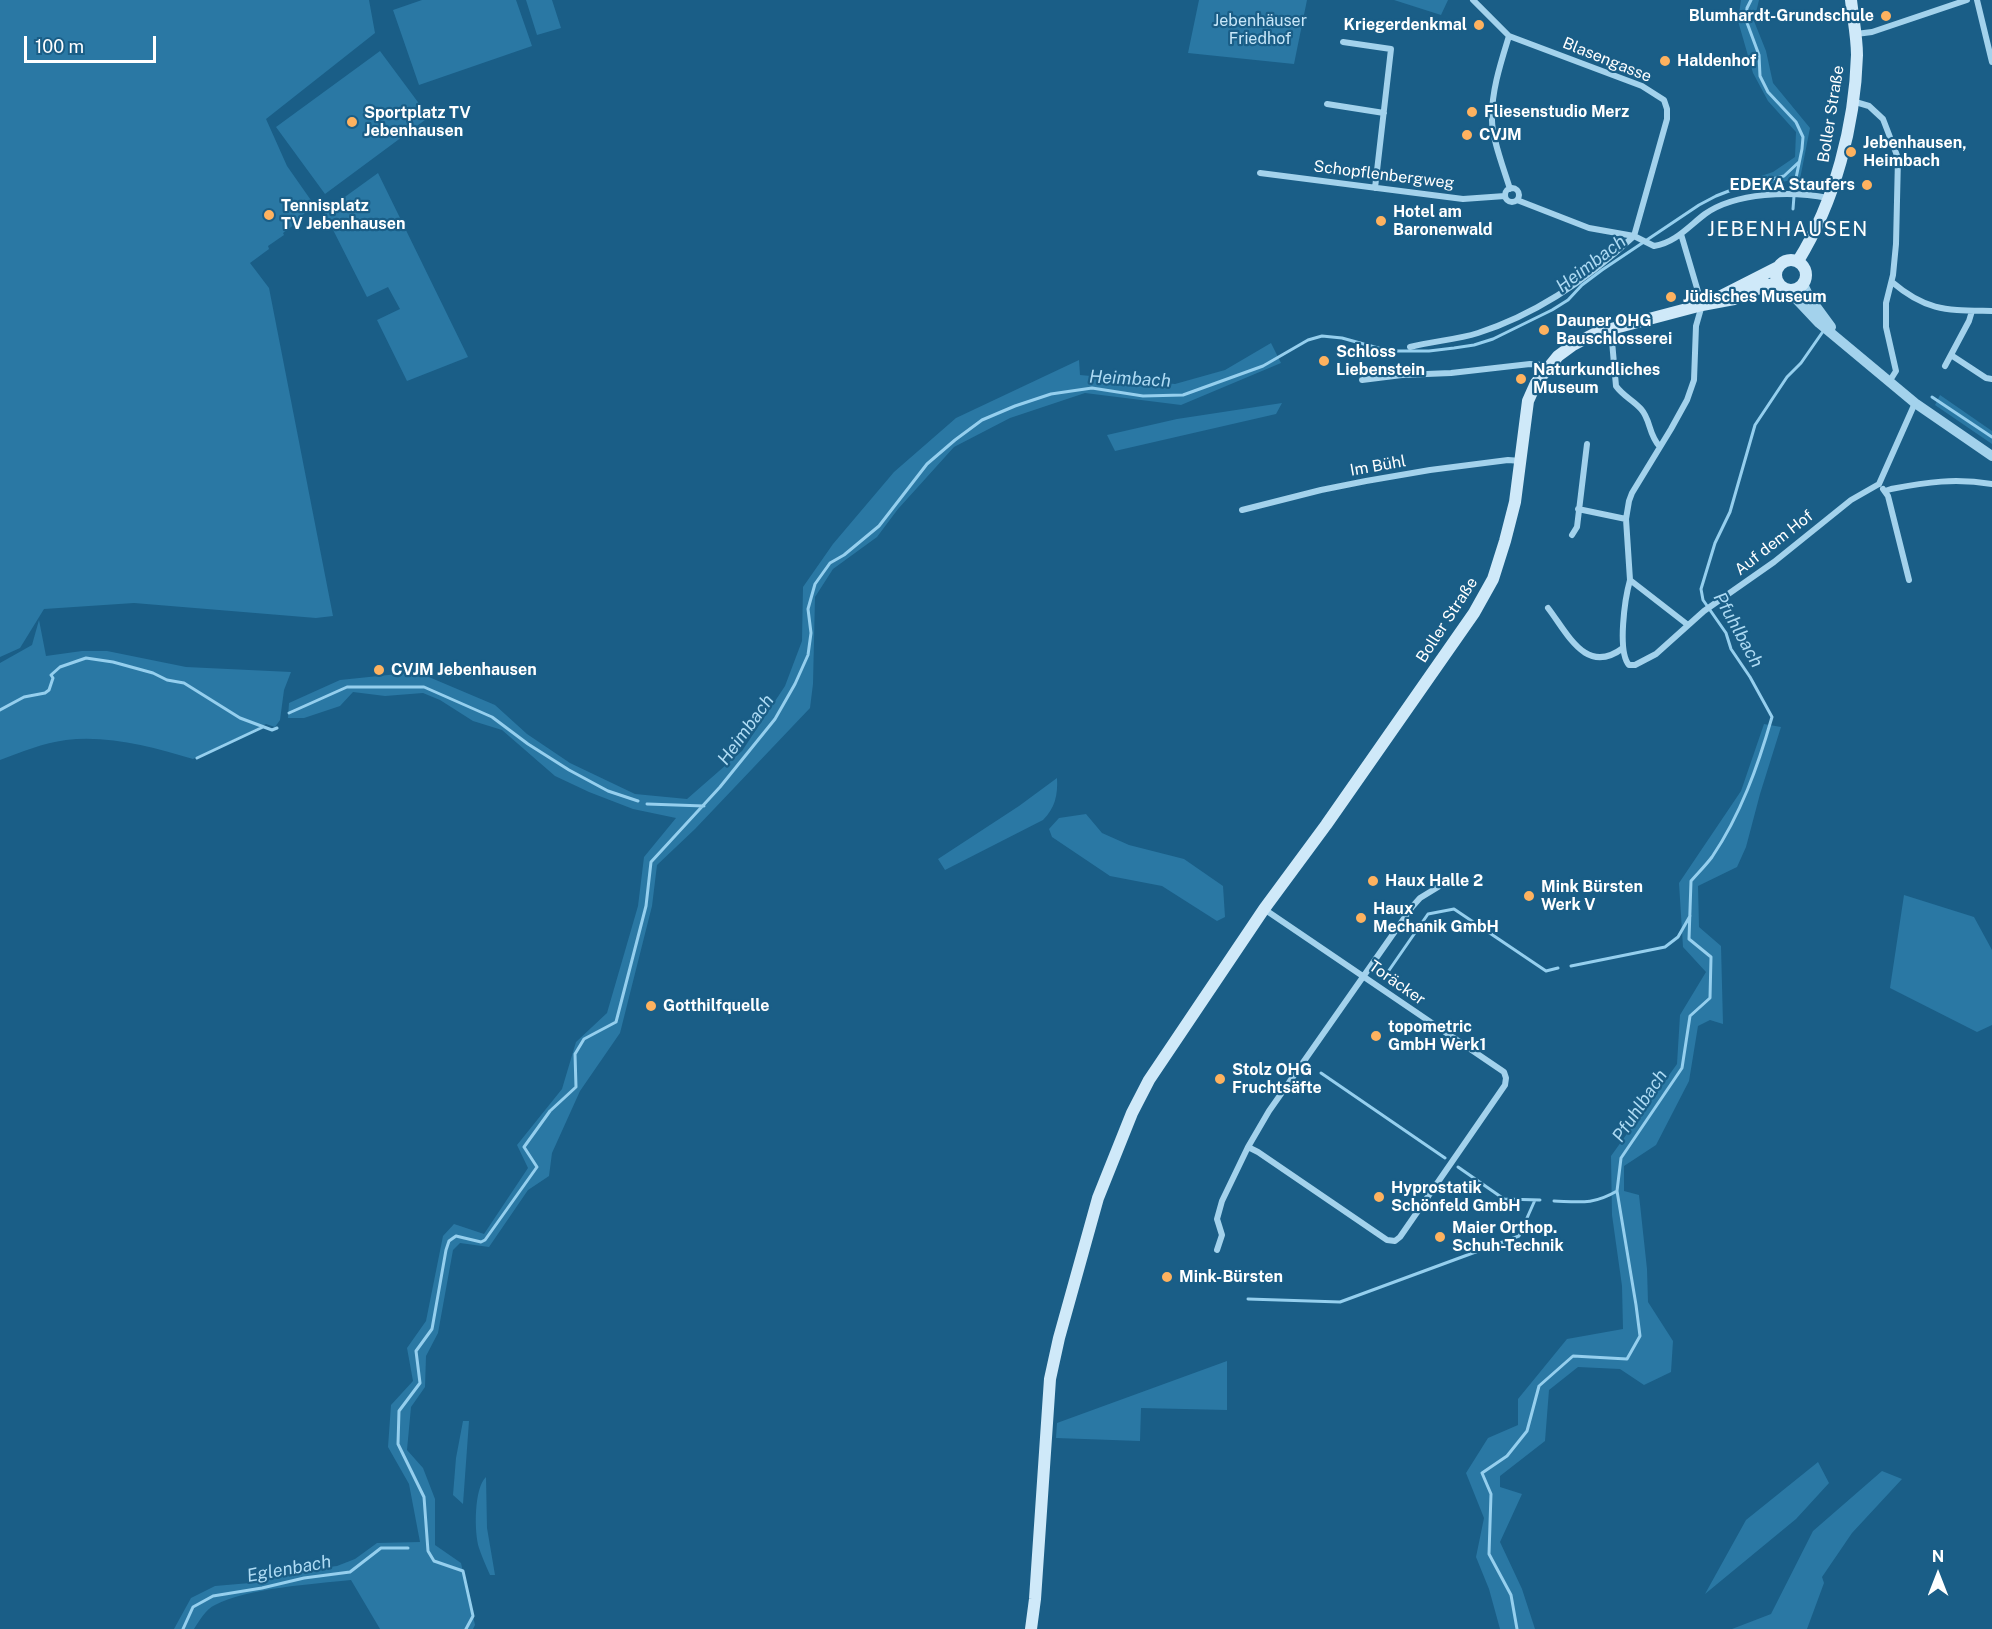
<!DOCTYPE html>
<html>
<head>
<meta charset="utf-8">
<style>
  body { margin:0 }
  #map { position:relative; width:1992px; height:1629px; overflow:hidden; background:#1a5e87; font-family:"Public Sans",sans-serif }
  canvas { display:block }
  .north { position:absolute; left:1908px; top:1545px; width:60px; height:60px; -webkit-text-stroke:4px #1a5e87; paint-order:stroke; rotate:0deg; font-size:16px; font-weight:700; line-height:24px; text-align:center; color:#fff }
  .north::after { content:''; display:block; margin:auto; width:21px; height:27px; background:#fff; clip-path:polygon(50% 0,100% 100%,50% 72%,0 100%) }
  .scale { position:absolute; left:24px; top:36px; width:132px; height:27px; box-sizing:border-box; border:3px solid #fff; border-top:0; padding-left:8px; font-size:18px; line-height:21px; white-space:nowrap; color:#fff; -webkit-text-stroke:4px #1a5e87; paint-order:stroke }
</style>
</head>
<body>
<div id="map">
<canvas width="1992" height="1629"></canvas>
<div class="north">N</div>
<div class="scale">100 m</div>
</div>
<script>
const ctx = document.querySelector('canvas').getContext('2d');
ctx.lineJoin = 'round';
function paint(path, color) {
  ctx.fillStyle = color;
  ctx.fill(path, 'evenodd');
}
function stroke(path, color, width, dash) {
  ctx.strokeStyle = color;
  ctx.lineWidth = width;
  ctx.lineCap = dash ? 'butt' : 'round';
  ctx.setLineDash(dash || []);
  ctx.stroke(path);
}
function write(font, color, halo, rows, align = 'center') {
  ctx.font = font + ' "Public Sans",sans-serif';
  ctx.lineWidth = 4.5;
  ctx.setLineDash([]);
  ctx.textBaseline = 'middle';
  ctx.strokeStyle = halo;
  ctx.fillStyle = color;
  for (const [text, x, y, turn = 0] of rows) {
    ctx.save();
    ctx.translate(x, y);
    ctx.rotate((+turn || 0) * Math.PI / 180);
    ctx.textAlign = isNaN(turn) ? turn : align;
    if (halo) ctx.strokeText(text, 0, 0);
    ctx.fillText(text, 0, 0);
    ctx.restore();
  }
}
paint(new Path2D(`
  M0,0h369l6,33 -109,86 21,47 28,40 -17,12 1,3 -16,12 1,2 -16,11 1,3 -19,14 19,25 64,328 -17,2 -182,-15 -90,6 -24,39 -20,9z
  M422,0h94l16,46 -113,39 -26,-75z
  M526,0h26l9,28 -24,7z
  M1199,0h108l-13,64 -106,-11z
  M1394,0h54l-7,15z
  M1741,0h18l-5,21 12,30 7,32 37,45 -10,51 -51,8v-7l24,-8 22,-15 1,-25 -28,-31 -15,-28 -15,-52z
  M380,51l49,66 -104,77 -49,-67z
  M378,173l90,184 -61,24 -30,-61 23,-11 -12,-22 -21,10 -43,-85z
  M1271,343l10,20 -100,42 -96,-12 -75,25 -56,29 -56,62 -21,28 -44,32 -18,28 -2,87 -3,24 -115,121 -38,36 -5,41 -32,127 -40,58 -28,62 -3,23 -21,14 -39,57 -29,-4 -7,7 -15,83 -12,23 -1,31 -14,20 -4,43 16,18 12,31v46l26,18 14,62 -2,4h-93l-29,-49c-37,4 -104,8 -136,25 -9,4 -16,16 -21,24h-20l17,-31 24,-12 35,-3 40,-11 47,-6 18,-7 22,-16 43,-1 -11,-58 -21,-37 3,-42 22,-24 -6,-33 19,-27 17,-85 11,-12 30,10 44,-66 -11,-23 45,-56 14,-47 31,-29 31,-107 6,-49 32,-39 -43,-9 -44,-17 -34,-16 -53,-46 -29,-9 -33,-21 -17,-7 -38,3 -32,-4 -13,14 -36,12h-16l1,-15 51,-23 77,-8 78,33 32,29 43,29 65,31 52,5 55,-48 43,-65 17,-45 1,-54 30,-43 61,-72 62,-54 123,-58 1,15 95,9 50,-14z
  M1940,395l52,36v13l-57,-39z
  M1282,403l-6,11 -161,37 -8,-16 70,-16z
  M39,620l7,36 36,-5h25l79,16 105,5 -7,18 -4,30 -5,7 -9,-3 -73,35c-41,-12 -84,-24 -127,-19 -23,3 -45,12 -66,20v-97l32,-18z
  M1764,724l17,3 -21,67 -14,53 -9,20 -39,19 1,41 22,19 2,78 -13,-4 -12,6 -9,55 -33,64 -32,21v25l15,4 8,74 1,33 25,39 -2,31 -27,13 -24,-16 -42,-2 -29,23 -4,51 -45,35v11l22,7 -22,48 22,47 13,40h-35l-11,-40 -13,-32 8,-39 -18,-45 22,-35 30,-13v-26l49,-60 56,-10 -1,-43 -10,-71 -1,-59 66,-92 3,-49 26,-43 -23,-25 -4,-64 62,-92z
  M1057,778c1,17 -2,30 -14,42l-98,50 -7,-11 81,-53z
  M1086,814l16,19 27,12 55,14 39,27 2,31 -8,4 -55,-35 -52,-10 -58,-39 -3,-8 10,-11z
  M1904,895l70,22 18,33v75l-15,7 -87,-44z
  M1227,1361v49l-86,-2 -1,33 -84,-3 1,-15z
  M463,1421h6l-6,83 -10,-9 3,-37z
  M1818,1462l11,21 -33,36 -91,75 41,-74z
  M1882,1471l20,8 -50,54 -30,44 2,6 -17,46h-75l39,-15 42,-83z
  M486,1477l1,51 8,47h-5c-4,-9 -8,-18 -11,-27 -5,-16 -5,-60 7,-71z`), '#2a78a4');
stroke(new Path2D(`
  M1751,0l-4,8 -1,12 13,35 1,21 8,16 28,30 7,15 -1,12 -7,34 -2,26
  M1932,397l60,40
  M0,710l24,-13 21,-4 4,-3 4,-12 -2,-3 9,-8 26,-9 27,4 40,11 14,7 17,3 56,35 32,12 5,-2
  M289,713l58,-26h77l68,30 36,27 41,26 39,21 30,10
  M197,758l66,-31
  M647,804l57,2
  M1571,966l94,-19 13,-10 12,-21
  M1383,979l45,-65 26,-5 92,62 12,-3
  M1321,1073l124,85
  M1458,1167l46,32 36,1
  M1554,1201c26,1 39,4 63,-10
  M1248,1299l92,3 179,-66 16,-36
  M183,1629l10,-22 20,-11 49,-8 42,-10 46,-6 31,-24h27
  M466,1629l7,-13 -10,-45 -29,-10 -6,-10 -4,-54 -26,-53 1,-33 21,-28 -4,-32 16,-22 14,-79 3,-9 7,-5 25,6 4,-2 52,-73 -13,-20 26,-36 26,-24 -1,-33 9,-15 32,-17 30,-116 5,-44 69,-75 55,-68 20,-35 13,-29 3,-22 -3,-24 7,-25 15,-21 14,-8 35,-29 48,-62 28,-24 27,-20 33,-14 36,-12 41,-6 51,8 40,-1 80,-29 45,-26 14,-4 20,2 47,13h40l25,-3 20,-3 19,-6 59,-29 16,-10 14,-15 20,-15 97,-65 17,-9 18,-7 50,-13 15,-14
  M1517,1629l-6,-34 -22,-41 2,-60 -9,-21 25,-17 20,-25 12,-45 34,-30 54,3 13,-23 -4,-31 -19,-114 4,-33 61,-90 8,-52 20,-18 1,-41 -22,-18 2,-58c7,-8 15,-16 21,-24 29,-43 46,-91 60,-140l-22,-40 -19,-28 -5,-16 -23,-33 -2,-11 14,-46 15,-31 25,-87 32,-48 14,-14 23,-33`), '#95cfee', 3);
stroke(new Path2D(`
  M1473,0l36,36 133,50 22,14 3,9v10l-33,117
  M1977,0l15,62
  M1856,34l16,-2 95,-32
  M1509,36c-8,26 -18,56 -17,84 0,19 12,49 18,69
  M1343,42l48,7 -16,139
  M1852,101l17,5 14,13 15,39 -2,86 -3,31 -7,28v24l10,44 -7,11
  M1327,104l57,9
  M1260,173l203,26 42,-3
  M1505 195a7 7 0 1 1 14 0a7 7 0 1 1-14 0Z
  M1517,200l72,28 45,8 20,10c21,-3 35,-20 51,-32 31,-22 87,-23 123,-16
  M1681,234l21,71 -6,21 -2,54 -7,20 -16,29 -39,64 -3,8 -3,18 4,61 58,45
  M1892,282c35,30 56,28 100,29
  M1611,330l5,56c7,10 17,14 25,23 10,11 7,25 19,38
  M1410,347c22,-6 46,-7 68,-14 59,-19 111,-55 156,-97
  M1951,355l35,23 6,1
  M1945,366l24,-45 3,-10
  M1362,380l40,-5 49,-2 79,-9 13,1 5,2
  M1879,484l36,-81
  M1883,489l5,7 21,84
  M1885,491l6,-2c36,-7 64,-11 101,-5
  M1578,509l48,10
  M1242,510l79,-20 45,-9 64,-11 78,-10 13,1
  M1572,535l5,-8 10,-83
  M1630,580c-5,18 -13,71 -1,85h6l21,-11 48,-43 70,-49 77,-62 28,-16
  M1548,608c20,26 38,68 75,40
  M1248,1147l10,5 129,88 8,1 5,-4 105,-152 1,-7 -2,-6 -240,-163
  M1217,1250l5,-15 -5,-16 5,-18 26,-54 21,-36 143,-204 8,-9 18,-11`), '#a3d2ec', 6);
stroke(new Path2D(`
  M1803,284l6,13 22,30
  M1787,289l32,34 96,80 77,53`), '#a3d2ec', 10);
stroke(new Path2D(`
  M1776 275a15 15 0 1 1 30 0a15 15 0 1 1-30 0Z
  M1798,261c37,-60 57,-136 59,-206 0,-18 -4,-37 -6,-55
  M1719,297l59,-30
  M1031,1629l4,-30 15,-220 9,-41 39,-140 34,-85 17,-33 115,-171 62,-84 148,-212 19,-34 12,-38 10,-39 13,-101 8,-18 22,-27 15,-11 23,-12 106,-28 32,-6 33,-14 12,-1`), '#cfe9f9', 12);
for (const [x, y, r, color] of [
  [1886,16,6,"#feb25f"],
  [1479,25,6,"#feb25f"],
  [1665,61,6,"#feb25f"],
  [1472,112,6,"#feb25f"],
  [352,122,6,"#feb25f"],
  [1467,135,6,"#feb25f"],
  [1851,152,6,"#feb25f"],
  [1867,185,6,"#feb25f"],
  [269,215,6,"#feb25f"],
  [1381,221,6,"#feb25f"],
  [1671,297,6,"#feb25f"],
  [1544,330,6,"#feb25f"],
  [1324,361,6,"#feb25f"],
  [1521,379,6,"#feb25f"],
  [379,670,6,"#feb25f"],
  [1373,881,6,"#feb25f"],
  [1529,896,6,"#feb25f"],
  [1361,918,6,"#feb25f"],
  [651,1006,6,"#feb25f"],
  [1376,1036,6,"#feb25f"],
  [1220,1079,6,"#feb25f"],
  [1379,1197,6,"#feb25f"],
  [1440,1237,6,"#feb25f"],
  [1167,1277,6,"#feb25f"]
]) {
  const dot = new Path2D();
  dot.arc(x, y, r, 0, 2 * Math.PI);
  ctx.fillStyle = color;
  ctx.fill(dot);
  stroke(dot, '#1a5e87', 2);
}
write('bold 16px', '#fff', '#1a5e87', [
  ["Blumhardt-Grundschule",1874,16,"right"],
  ["Kriegerdenkmal",1467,25,"right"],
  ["Haldenhof",1677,61],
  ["Fliesenstudio Merz",1484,112],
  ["Sportplatz TV",364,113],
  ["Jebenhausen",364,131],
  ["CVJM",1479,135],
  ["Jebenhausen,",1863,143],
  ["Heimbach",1863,161],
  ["EDEKA Staufers",1855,185,"right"],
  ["Tennisplatz",281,206],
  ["TV Jebenhausen",281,224],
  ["Hotel am",1393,212],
  ["Baronenwald",1393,230],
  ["Jüdisches Museum",1683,297],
  ["Dauner OHG",1556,321],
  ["Bauschlosserei",1556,339],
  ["Schloss",1336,352],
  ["Liebenstein",1336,370],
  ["Naturkundliches",1533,370],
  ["Museum",1533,388],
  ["CVJM Jebenhausen",391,670],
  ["Haux Halle 2",1385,881],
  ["Mink Bürsten",1541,887],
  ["Werk V",1541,905],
  ["Haux",1373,909],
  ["Mechanik GmbH",1373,927],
  ["Gotthilfquelle",663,1006],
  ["topometric",1388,1027],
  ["GmbH Werk1",1388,1045],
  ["Stolz OHG",1232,1070],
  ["Fruchtsäfte",1232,1088],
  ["Hyprostatik",1391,1188],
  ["Schönfeld GmbH",1391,1206],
  ["Maier Orthop.",1452,1228],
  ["Schuh-Technik",1452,1246],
  ["Mink-Bürsten",1179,1277]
], 'left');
write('16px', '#c8e7f9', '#1a5e87', [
  ["Jebenhäuser",1260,21],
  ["Friedhof",1260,39]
]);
write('16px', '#fff', '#1a5e87', [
  ["Blasengasse",1607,60,22],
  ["Boller Straße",1831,114,-81],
  ["Schopflenbergweg",1384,175,7],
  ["Im Bühl",1378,466,-10],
  ["Auf dem Hof",1774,543,-38],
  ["Boller Straße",1447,620,-57],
  ["Toräcker",1397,983,35]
]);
write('italic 18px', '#aedbf4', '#1a5e87', [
  ["Heimbach",1591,264,-37],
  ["Heimbach",1130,379,3],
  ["Pfuhlbach",1738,630,61],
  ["Heimbach",746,730,-54],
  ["Pfuhlbach",1640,1106,-56],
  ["Eglenbach",289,1569,-10]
]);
ctx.letterSpacing = '1.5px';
write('20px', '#fff', '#1a5e87', [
  ["JEBENHAUSEN",1788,230]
]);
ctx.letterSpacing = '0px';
</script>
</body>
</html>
